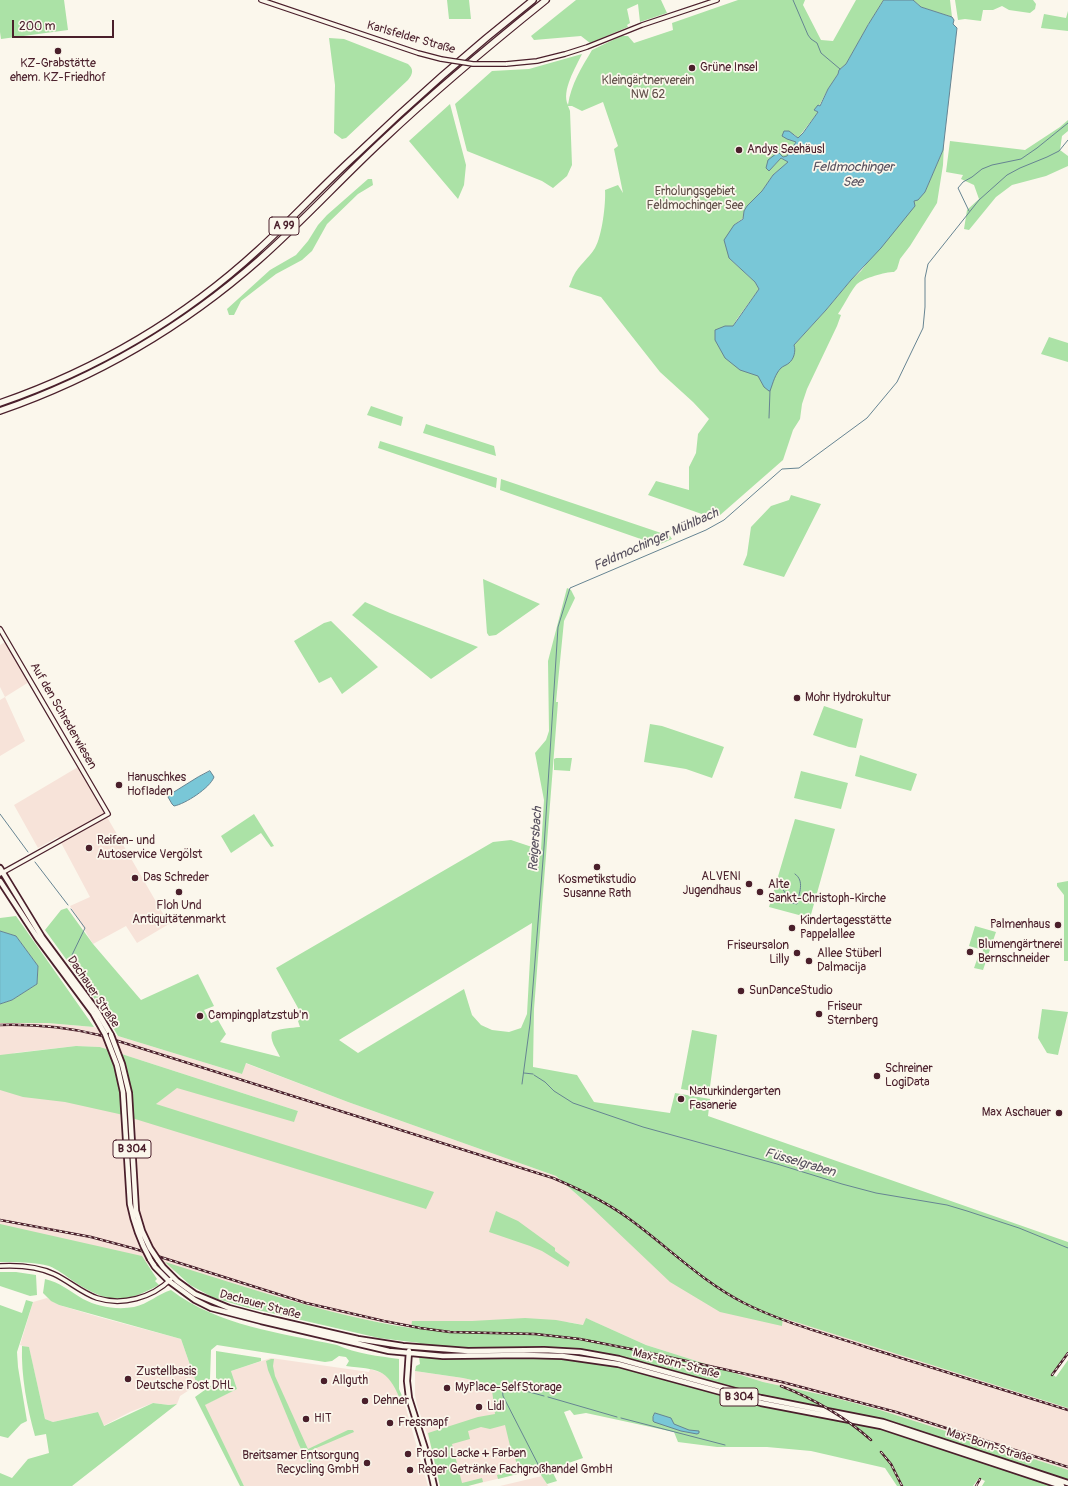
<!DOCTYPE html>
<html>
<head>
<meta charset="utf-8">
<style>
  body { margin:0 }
  #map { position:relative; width:1068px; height:1486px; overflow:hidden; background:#fbf7ec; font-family:Pangolin,sans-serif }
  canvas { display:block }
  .scale { position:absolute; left:12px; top:20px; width:102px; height:18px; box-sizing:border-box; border:2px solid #4a1f2b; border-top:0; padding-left:5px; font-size:12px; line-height:14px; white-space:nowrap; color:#4a1f2b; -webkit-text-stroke:3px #fbf7ec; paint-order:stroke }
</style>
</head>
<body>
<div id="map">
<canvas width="1068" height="1486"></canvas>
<div class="scale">200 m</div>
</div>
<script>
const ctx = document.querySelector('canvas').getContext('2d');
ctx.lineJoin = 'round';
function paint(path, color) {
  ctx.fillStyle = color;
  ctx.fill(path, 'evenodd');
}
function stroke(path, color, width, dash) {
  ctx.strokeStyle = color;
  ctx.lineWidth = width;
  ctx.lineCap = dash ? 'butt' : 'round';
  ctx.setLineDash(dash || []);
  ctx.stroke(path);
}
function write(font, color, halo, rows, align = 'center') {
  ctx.font = font + ' Pangolin,sans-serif';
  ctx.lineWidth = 3.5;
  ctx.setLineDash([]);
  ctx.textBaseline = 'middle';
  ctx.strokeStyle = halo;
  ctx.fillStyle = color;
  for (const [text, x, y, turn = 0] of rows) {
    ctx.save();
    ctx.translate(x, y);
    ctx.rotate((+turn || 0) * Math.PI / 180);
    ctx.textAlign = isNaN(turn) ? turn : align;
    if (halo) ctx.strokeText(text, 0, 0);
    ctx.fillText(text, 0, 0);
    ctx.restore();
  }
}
paint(new Path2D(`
  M5,642l24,40 -24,15 20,44 -25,15v-56l5,-3 -5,-10v-42z
  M78,767l91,157 -32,19 -11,-17 -33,18 -23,-38 20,-9 -32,-60 -20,11 -24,-43z
  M0,1021l47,2 47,4 24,9 124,38 3,-11 103,39 208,74 34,30 192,120 1,-9 285,91v62l-188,-60 -52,-14 -65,-14 -117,-37 -56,-25 -7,5 -15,-3 -157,6 -82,-15 -206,-56 -123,-26v-149l156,22 17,-22 122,36 3,-7 -198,-64 -24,-1 -62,7 -14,19z
  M47,1298l12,7 40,12 82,22 16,46 -17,11 -3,8 -8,1 -16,-2 -23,9 -27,14 -5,-14 -45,10 -8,-3 -16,-71 -9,-3 13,-43z
  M271,1358l98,14 1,-3 15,5 9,10 6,15 3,-1 25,88h-184l-40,-81 33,-16 -6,-18z
  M415,1371l48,7 27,6 48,85 -70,17h-28l-10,-44 -13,-37 -2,-10z
  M542,1476l6,10h-48z`), '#f7e3d9');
paint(new Path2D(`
  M0,0h64l4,30 -67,9 -1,-7z
  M447,0h22l2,19h-22z
  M576,0h85l6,13 -27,9 -2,-18 -11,5 3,14 -3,2 1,2 -38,16 -9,-7 -47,4 -3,-4z
  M738,0h67l-2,5 18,35 12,1 23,-41h28l-16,25 -22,39 -7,6 -1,4 -10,15 -9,17 -5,4 4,2 -20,26 -4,-4 2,7 -9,15 -4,1 -17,11 3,3 12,-13 8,4 -16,13 -11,16 -15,15 -3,5 -1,7 -9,7 -5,33 26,24 4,7 -22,30 -4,7h-5l66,19 32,-35 25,-30 10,-9 53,-70 11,-9 18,-42 1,-7 -1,22 -6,38 -27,43 -10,13 -3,10 -3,3c-9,0 -30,6 -37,12 -5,5 -14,23 -19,30l3,1 -4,11 -30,63 -5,15 -2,15 -7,11 -10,30 -64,56 -6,2 -65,-23 8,-14 33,9v-23l7,-14 2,-19 11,-15 -16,-17 -33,-30 -59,-75 -32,-10c2,-4 3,-9 5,-12 4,-9 15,-17 21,-27 7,-12 11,-44 10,-58l13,-5 5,8 -9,-44 4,-3 -15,-44 -21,9 -10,-5h-4l2,5 2,54 -5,11 -14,12 -11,-7 -75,-30 -12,-47 37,-33 37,-2 53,-15c-6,13 -21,37 -14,51 3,-21 14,-38 24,-55l23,-11 7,-3h6l6,7 39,-13 -1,-7z
  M913,0h37l2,17 -31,-10z
  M955,0h78l3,4 -1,5 -5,4 -21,-3 -7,-4 -9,4h-10l-2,11 -16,-2 -7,1z
  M1068,11v20l-27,-3 3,-14 22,4z
  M329,38l15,1 64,25c6,5 5,10 0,16l-62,58 -4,1 -8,-6 1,-48z
  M450,104l16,61 -2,20 -6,14 -49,-58z
  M1068,120v11l-6,5 -2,14 8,6v10l-22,10 -34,9 -16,12 -27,33 -5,-1 3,-19 12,-11 -5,-14 -13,-6 2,-4 -17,-3 4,-31 75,9 35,-23z
  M368,179h4l1,6 -15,9 -31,30 -15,27 -10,9 -26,14 -35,27 -7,14h-5l-2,-6 43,-39 26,-15 12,-14 10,-16 9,-10z
  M1049,337l19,6v19l-27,-8z
  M371,406l32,11 -2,9 -34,-11z
  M426,424l68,22 2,10 -73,-23z
  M380,441l117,37 -1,10 -118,-40z
  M501,479l169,57 2,3 -14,6 -158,-55z
  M791,495l30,9 -37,73 -41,-12 4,-10 4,-28 20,-21 18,-6z
  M483,579l57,25 -44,31 -7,1 -2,-3z
  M567,588l4,2 4,8 -11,23 -8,81h2l-24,307 -1,58 44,8 17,27 76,11 5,-20 35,6 -2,17 360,126v109l-16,23 4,3 12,-17v48l-285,-90 -1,8 -62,-14 -50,-30 -80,-76 -34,-30 -208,-74 -102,-39 -4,11 -124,-38 -16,-27 -57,-79 16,-20 6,-2 26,36 48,56 57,-26 16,32 -10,4 7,13 7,-3 8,14 -6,8 60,15c-3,-7 -11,-17 -8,-25 9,-4 19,-4 28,-5l-2,-6 5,-4 -27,-49 217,-126 18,-2 30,10 3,-50 -9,-47 11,-13 3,-9 -1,-70zM532,923l-5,91 -6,14 -12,4 -17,-2 -11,-5 -9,-10 -8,-26 -106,64 -19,-13z
  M365,602l25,11 88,34 -47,32 -79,-64z
  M331,621l47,46 -36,27 -11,-17 -12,6 -25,-42 30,-18z
  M824,706l39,13 -7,29 -7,-1 -36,-12z
  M650,724l12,2 62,21 -12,31 -26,-9 -42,-7z
  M860,755l57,19 -6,17 -56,-15z
  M556,758h16l-2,13 -16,-1v-11z
  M801,771l47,12 -7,26 -47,-11z
  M254,814l20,32 -3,1 -10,-14 -30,20 -10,-17z
  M795,819l40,10 -25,89 -41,-11z
  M1068,881v80h-4v-66l-7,-9v-3z
  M16,916l78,111 -47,-4h-47v-19l12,-4 25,-16 1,-18 -22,-30 -16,-5v-13z
  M975,926l21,6 -13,38 -9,-2 5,-14 3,1 1,-5 -14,-4z
  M1042,1009l26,3 -10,43 -11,-2 -9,-15z
  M692,1030l25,5 -8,59 -28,-5z
  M76,1046l24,1 198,64 -4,11 -117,-34 -21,16 278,88 -8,17 -307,-95 -54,-12 -42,-5 -23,-7v-35z
  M496,1211l22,10 37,27v3l15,11 -2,5 -26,-16 -12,-5 -41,-14z
  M0,1224l142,32 15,23 -2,2 4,4c-37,20 -52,18 -86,-4 -7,-5 -16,-12 -24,-15 -13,-4 -35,-4 -49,-4z
  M165,1262c81,25 162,53 246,66l1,-7h60l53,-3 31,2 27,5 3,-7 60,27 117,37 65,14 52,14 188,60v10l-184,-60 -30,-7 -93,-18 -142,-39 -33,-5 -23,-2 -143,-3v-3l-41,-5 -134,-31 -31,-9 -24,-13z
  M0,1272h16l20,3 1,20 -7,1 -30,-10z
  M45,1279c14,3 25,12 38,20 15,8 34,11 51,8 14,-3 24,-13 37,-17 47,36 110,43 166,55 19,9 42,11 62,14v30l4,9 -3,1c-13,-32 -23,-29 -54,-33l3,-5 -3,-4 -7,-1 -7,5 -7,1 -108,-17 -6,5 -1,29 -13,6 -16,-46 -122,-34 -8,-4 -8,-8z
  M26,1300l7,2 -16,50 1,15 9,54 -6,3 -13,14 -8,-2v-131l22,8z
  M22,1346l7,1 16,72 8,3 45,-10 6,14 49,-23 16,2 8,-1 -105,82h-72v-13l12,5 16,-19 21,-6 -3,-19 -11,2c-8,-29 -14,-60 -13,-90z
  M216,1351l45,7v3l-30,10 6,18 -32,16 39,81h-4l-45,-89 21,-15z
  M419,1357l28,2 98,-1 54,4 161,43 93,18 28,6 32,9 142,48h-73l3,-5 -6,-3 -6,8h-76l-12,-18 -74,-17 -44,-4h-50l-39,-5 -4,-10 -88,-19 -12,2 -4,-5 -6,2 19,46 -32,11 6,12 -10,3 -10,-15 -39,10 -1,-4 21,-6 -5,-19h-2l-6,-25 -15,4 -9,-2 -13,4 2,8 -18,5 10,39 20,-5 1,4 -15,4h-28l-12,-53 50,-16 17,-3 -3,-24 -2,-6 -27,-6 -48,-7 1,-5 4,-2z
  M271,1359h3l-1,7 2,10 33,73 40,-19h5l1,2 -47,20 8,19 -2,2 -14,-28 -31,-75 -2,-9z`), '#abe2a6');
const water = new Path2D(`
  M884,0h29l8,7 31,10 2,3 -1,4 4,4 -14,122 -18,42 -7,8 -4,1 1,5 -34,42 -30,32 -25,30 -32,35c2,6 0,14 -5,18 -2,2 -6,3 -8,5 -6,6 -8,15 -11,23h-1l-5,-4 -6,-11 -18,-6 -15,-12 -10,-18v-10l10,-4h8l26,-37 -4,-7 -26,-24 -5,-18 10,-15 9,-6 1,-8 3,-5 15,-15 11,-16 15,-13 -7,-4 -12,13 -3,-3 2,-8 9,-7h2l4,4 4,-1 9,-14 -9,-3 -5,-3 2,-5h5l9,7 5,-5 15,-21 -4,-2 4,-5 2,1 8,-17 10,-15 1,-4 7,-6 22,-39z
  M210,771l4,6c-4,11 -29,27 -40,29l-2,-2 -4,-7 1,-2 29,-18z
  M0,931l16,5 22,30 -1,18 -25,16 -12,4z
  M655,1413l16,5 3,6 15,6 10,1v2l-2,1 -16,-3 -27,-9 -1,-1v-4z`);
paint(water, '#79c7d7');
stroke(water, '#668492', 1);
stroke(new Path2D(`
  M793,0l15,35 3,4 6,4 4,10 19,16
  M969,211l-11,-23 5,-6 9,-5 10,-8 10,-4 29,-6 16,-11 31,-25
  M769,418l1,-27
  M0,814l28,38
  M35,862l33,43
  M782,888l4,6 2,8 9,2c2,-11 8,-23 -2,-30
  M71,909l14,19 -13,27
  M524,1073l9,1
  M534,1075l11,7 9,9 19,12 70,24 134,37 65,20 34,9 71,12 20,6 52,17 49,20
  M522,1084l8,-60 14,-177 14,-220 12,-39 136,-58 18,-10 58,-51 17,-1 68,-50 30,-36 26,-54 2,-21v-29l3,-14 51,-64 28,-25 13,-7 27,-11 12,-6 9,-11
  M502,1386l1,10 39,76
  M507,1386l37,10
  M548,1397l69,20
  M621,1418l104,27`), '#668492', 1);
const minor = new Path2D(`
  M261,0l157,53 23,6
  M506,64l31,-3 28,-7 22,-7 55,-22 75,-25
  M0,629l108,185 -108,60
  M0,1266c19,-1 37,0 54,8 15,7 28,19 43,24 25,8 55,0 74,-19`);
const major = new Path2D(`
  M0,868l42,69 55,74 14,24
  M0,881l38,58 55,74 12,21
  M150,1259l5,8 14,14 26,19 16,8 50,13 128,30 54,5 81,-1 38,1 56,8 143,39 120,23 181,60
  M158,1260l5,7 14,14 18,13 34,14 34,9 95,22 45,7 65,5 76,-1 36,2 39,7 142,39 122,24 185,61
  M409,1351l-2,30 2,17 18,57 7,31`);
const highway = new Path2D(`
  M0,403c95,-33 184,-85 258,-153 33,-30 64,-64 97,-94 57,-55 116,-107 178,-156
  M0,411c95,-33 183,-84 259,-151 43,-38 82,-81 124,-120 52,-49 107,-95 163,-140`);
stroke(minor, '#4a1f2b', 6);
stroke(major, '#4a1f2b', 8);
stroke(highway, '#4a1f2b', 8);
stroke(minor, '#fbf7ec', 3.5);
stroke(major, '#fbf7ec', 4.5);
stroke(highway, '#fbf7ec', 5.5);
const rail = new Path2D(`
  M0,1025c34,-1 66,2 99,10l454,143c26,11 52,23 75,40 39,28 73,63 116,85 40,20 83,31 125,45 66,21 133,41 199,62
  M0,1220l91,17 41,11 174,55 78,18 36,7 30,4 85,2 45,5 61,12 141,31 114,30 172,55
  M1052,1375l16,-22
  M781,1386c33,13 63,30 90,54
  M881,1452l10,12 11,22
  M976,1486l4,-7`);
stroke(rail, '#4a1f2b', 2.5);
stroke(rail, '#fbf7ec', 1, [3]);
const minorBridge = new Path2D(`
  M441,59l32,5h33`);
const majorBridge = new Path2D(`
  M105,1034l12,31 6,27 7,112c4,20 10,37 20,55
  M111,1035l11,29 7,29 7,118 6,20 8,17 8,12`);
stroke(minorBridge, '#4a1f2b', 6, []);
stroke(majorBridge, '#4a1f2b', 8, []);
stroke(minorBridge, '#fbf7ec', 3.5);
stroke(majorBridge, '#fbf7ec', 4.5);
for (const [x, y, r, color] of [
  [58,51,4,"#4a1f2b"],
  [692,68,4,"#4a1f2b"],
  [739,150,4,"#4a1f2b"],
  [797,698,4,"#4a1f2b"],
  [119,785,4,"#4a1f2b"],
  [89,848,4,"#4a1f2b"],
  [597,867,4,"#4a1f2b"],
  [135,878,4,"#4a1f2b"],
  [749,884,4,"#4a1f2b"],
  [179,892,4,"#4a1f2b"],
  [760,892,4,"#4a1f2b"],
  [1058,925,4,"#4a1f2b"],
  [792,928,4,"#4a1f2b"],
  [970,952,4,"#4a1f2b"],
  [797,953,4,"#4a1f2b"],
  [809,961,4,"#4a1f2b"],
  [741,991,4,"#4a1f2b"],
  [819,1014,4,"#4a1f2b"],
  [200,1016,4,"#4a1f2b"],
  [877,1076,4,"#4a1f2b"],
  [681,1099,4,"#4a1f2b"],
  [1059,1113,4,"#4a1f2b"],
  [128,1379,4,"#4a1f2b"],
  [324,1381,4,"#4a1f2b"],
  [447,1388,4,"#4a1f2b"],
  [365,1401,4,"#4a1f2b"],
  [479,1407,4,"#4a1f2b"],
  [306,1419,4,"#4a1f2b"],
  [390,1423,4,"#4a1f2b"],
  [408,1454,4,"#4a1f2b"],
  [367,1463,4,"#4a1f2b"],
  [410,1470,4,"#4a1f2b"]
]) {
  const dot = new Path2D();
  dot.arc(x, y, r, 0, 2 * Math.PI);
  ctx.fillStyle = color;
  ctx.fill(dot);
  stroke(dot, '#fbf7ec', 1.5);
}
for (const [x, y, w] of [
  [284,226,30],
  [132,1149,38],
  [739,1397,38]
]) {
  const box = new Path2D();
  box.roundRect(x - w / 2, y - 9, w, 18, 3);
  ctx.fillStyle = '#fbf7ec';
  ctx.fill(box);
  stroke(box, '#4a1f2b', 1);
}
write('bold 11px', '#4a1f2b', null, [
  ["A 99",284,226],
  ["B 304",132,1149],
  ["B 304",739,1397]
]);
write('12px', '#4a1f2b', '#fbf7ec', [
  ["Karlsfelder Straße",411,38,16],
  ["Auf den Schrederwiesen",63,716,60],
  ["Dachauer Straße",93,992,56],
  ["Dachauer Straße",260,1305,15],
  ["Max-Born-Straße",676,1364,15],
  ["Max-Born-Straße",989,1446,18]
]);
write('12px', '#4a1f2b', '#fbf7ec', [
  ["KZ-Grabstätte",58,64,"center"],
  ["ehem. KZ-Friedhof",58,78,"center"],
  ["Grüne Insel",700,68],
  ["Andys Seehäusl",747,150],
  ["Mohr Hydrokultur",805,698],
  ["Hanuschkes",127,778],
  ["Hofladen",127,792],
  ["Reifen- und",97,841],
  ["Autoservice Vergölst",97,855],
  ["ALVENI",741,877,"right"],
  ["Jugendhaus",741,891,"right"],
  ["Das Schreder",143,878],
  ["Kosmetikstudio",597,880,"center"],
  ["Susanne Rath",597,894,"center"],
  ["Alte",768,885],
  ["Sankt-Christoph-Kirche",768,899],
  ["Floh Und",179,906,"center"],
  ["Antiquitätenmarkt",179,920,"center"],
  ["Kindertagesstätte",800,921],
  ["Pappelallee",800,935],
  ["Palmenhaus",1050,925,"right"],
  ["Blumengärtnerei",978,945],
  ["Bernschneider",978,959],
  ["Friseursalon",789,946,"right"],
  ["Lilly",789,960,"right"],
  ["Allee Stüberl",817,954],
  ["Dalmacija",817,968],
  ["SunDanceStudio",749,991],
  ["Friseur",827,1007],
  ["Sternberg",827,1021],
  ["Campingplatzstub'n",208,1016],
  ["Schreiner",885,1069],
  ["LogiData",885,1083],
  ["Naturkindergarten",689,1092],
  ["Fasanerie",689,1106],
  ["Max Aschauer",1051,1113,"right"],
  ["Zustellbasis",136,1372],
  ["Deutsche Post DHL",136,1386],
  ["Allguth",332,1381],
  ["MyPlace-SelfStorage",455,1388],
  ["Dehner",373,1401],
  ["Lidl",487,1407],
  ["HIT",314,1419],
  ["Fressnapf",398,1423],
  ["Prosol Lacke + Farben",416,1454],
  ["Breitsamer Entsorgung",359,1456,"right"],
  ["Recycling GmbH",359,1470,"right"],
  ["Reger Getränke Fachgroßhandel GmbH",418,1470]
], 'left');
write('12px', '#62504a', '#fbf7ec', [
  ["Kleingärtnerverein",648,81],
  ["NW 62",648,95],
  ["Erholungsgebiet",695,192],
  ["Feldmochinger See",695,206]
]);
write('italic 13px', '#58515f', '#fbf7ec', [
  ["Feldmochinger",853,168],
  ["See",853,183],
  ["Feldmochinger Mühlbach",656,540,-24],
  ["Reigersbach",536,839,-86],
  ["Füsselgraben",800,1163,16]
]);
</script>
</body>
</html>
